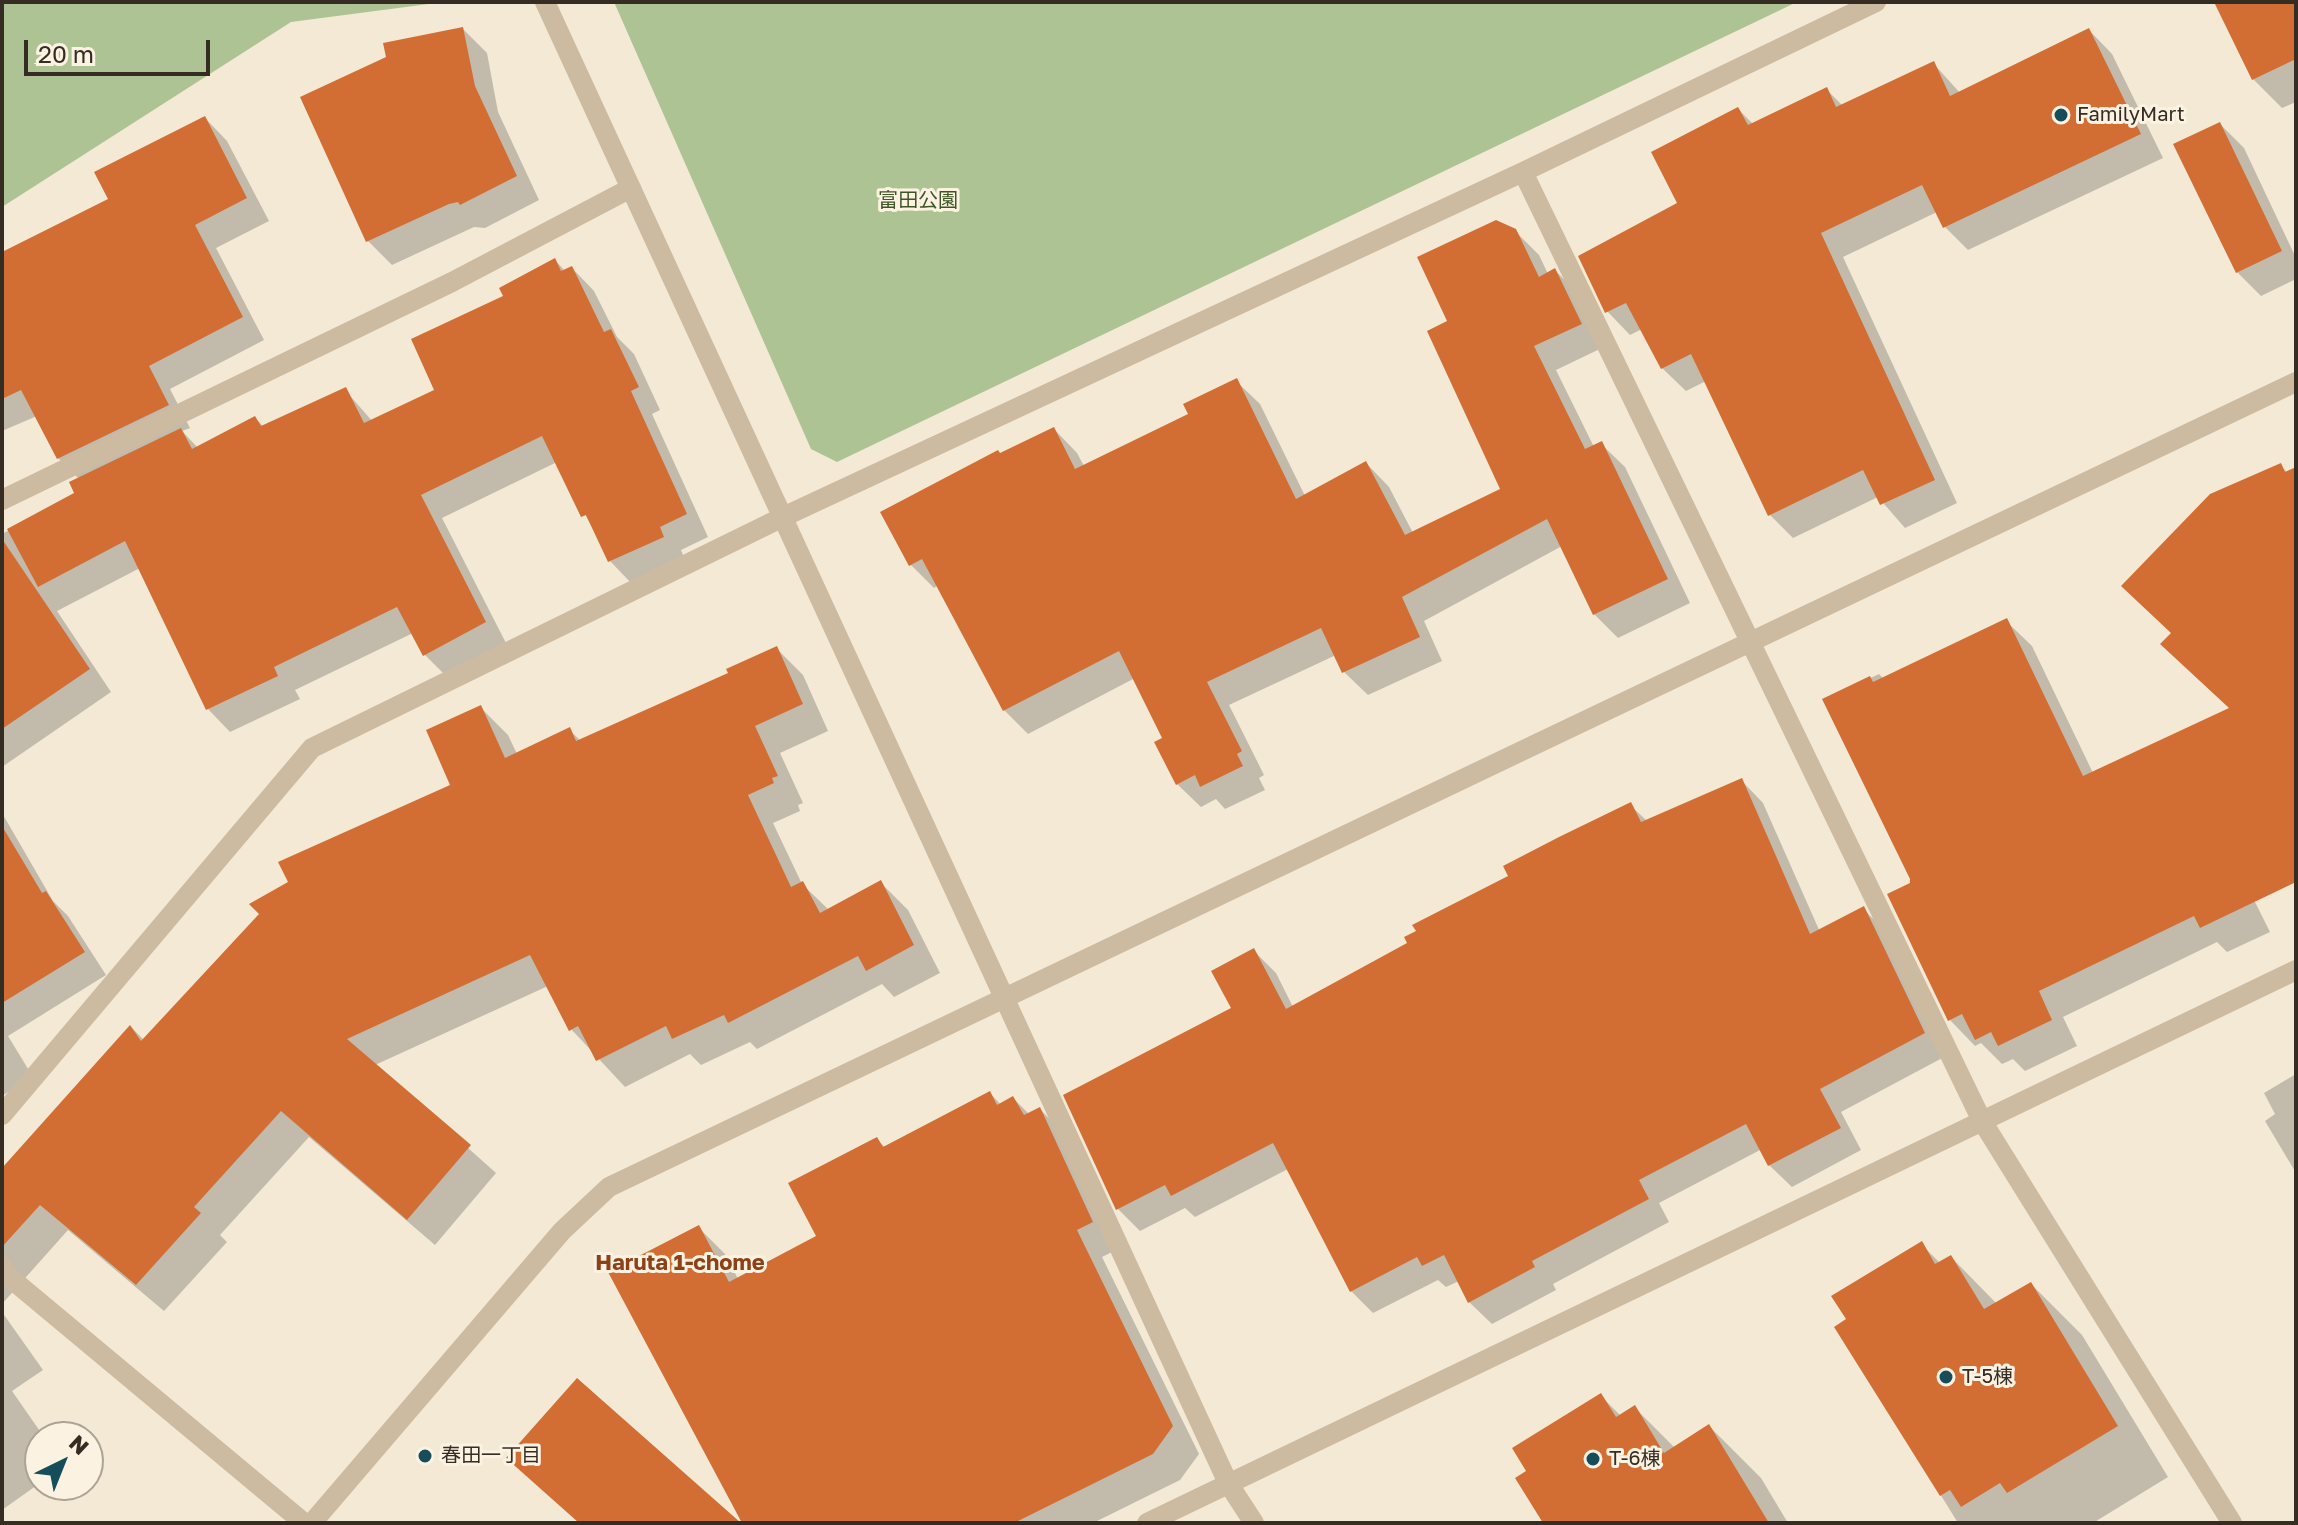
<!DOCTYPE html>
<html>
<head>
<meta charset="utf-8">
<style>
  body { margin:0 }
  #map { position:relative; width:2298px; height:1525px; overflow:hidden; background:#f3e9d5; font-family:"Golos Text",sans-serif }
  canvas { display:block }
  .frame { position:absolute; inset:0; border:4px solid #352c24; pointer-events:none }
  .north { position:absolute; left:24px; top:1421px; width:80px; height:80px; box-sizing:border-box; background:#fbf2e2; border:2px solid #aca396; border-radius:50%; rotate:43deg; font-size:22px; font-weight:700; line-height:32px; text-align:center; color:#352c24 }
  .north::after { content:''; display:block; margin:auto; width:28px; height:36px; background:#164d5a; clip-path:polygon(50% 0,100% 100%,50% 72%,0 100%) }
  .scale { position:absolute; left:24px; top:40px; width:186px; height:36px; box-sizing:border-box; border:4px solid #352c24; border-top:0; padding-left:10px; font-size:24px; line-height:28px; white-space:nowrap; color:#352c24; -webkit-text-stroke:6px #fbf2e2; paint-order:stroke }
</style>
</head>
<body>
<div id="map">
<canvas width="2298" height="1525"></canvas>
<div class="frame"></div>
<div class="north">N</div>
<div class="scale">20 m</div>
</div>
<script>
const ctx = document.querySelector('canvas').getContext('2d');
ctx.lineJoin = 'round';
function paint(path, color) {
  ctx.fillStyle = color;
  ctx.fill(path, 'evenodd');
}
function stroke(path, color, width, dash) {
  ctx.strokeStyle = color;
  ctx.lineWidth = width;
  ctx.lineCap = dash ? 'butt' : 'round';
  ctx.setLineDash(dash || []);
  ctx.stroke(path);
}
function write(font, color, halo, rows, align = 'center') {
  ctx.font = font + ' "Golos Text","Noto Sans JP",sans-serif';
  ctx.lineWidth = 6;
  ctx.setLineDash([]);
  ctx.textBaseline = 'middle';
  ctx.strokeStyle = halo;
  ctx.fillStyle = color;
  for (const [text, x, y, turn = 0] of rows) {
    ctx.save();
    ctx.translate(x, y);
    ctx.rotate((+turn || 0) * Math.PI / 180);
    ctx.textAlign = isNaN(turn) ? turn : align;
    if (halo) ctx.strokeText(text, 0, 0);
    ctx.fillText(text, 0, 0);
    ctx.restore();
  }
}
paint(new Path2D(`
  M2,2h442l-153,20 -289,185z
  M614,2h1183l-960,460 -26,-13z`), '#aec394');
paint(new Path2D(`
  M2216,2h80v100l-14,6 -29,-29z
  M463,29l24,24 11,59 41,88 -54,28 -11,-1 -82,38 -24,-24z
  M2089,30l23,24 51,104 -195,92 -24,-24 -7,-14 -94,45 114,246 -52,25 -27,-31 -85,41 -23,-23 -64,-134 -20,10 -24,-23 -20,-39 -12,6 -23,-24 131,-202 16,16 73,-35 16,16 91,-42 26,29z
  M205,118l22,23 42,80 -53,27 48,92 -94,49 20,39 -8,3 16,17 57,-30 9,9 81,-37 28,32 63,-31 70,-94 49,-37 10,11 7,-3 22,23 23,46 17,17 26,56 -8,4 56,123 -27,13 4,10 -53,24 -22,-23 -53,-99 -115,56 65,127 -60,32 -23,-23 -11,-21 -118,57 5,9 -70,33 -22,-23 -68,-141 -83,43 54,81 -109,75v-233l75,-40 2,-15 -21,-21 -21,-42 -35,15v-177l109,-54z
  M2220,124l24,24 52,110v21l-35,17 -24,-24z
  M1515,231l24,24 9,19 7,-4 23,24 26,53 -48,23 38,77 7,-3 24,23 65,136 -72,35 -24,-24 -32,-68 -138,75 18,40 -74,34 -24,-23 -8,-17 -107,50 35,70 -5,3 6,12 -40,19 -9,-10 -15,8 -24,-23 -12,-45 -30,-61 -107,56 -24,-24 -66,-125 -4,3 -24,-24 91,-109 53,-26 23,24 7,13 107,-51 45,-34 24,23 45,92 61,-33 23,24 24,46 90,-44 -53,-167z
  M2281,466l7,7 8,-4v409l-43,20 17,34 -43,20 -10,-10 -154,75 14,29 -52,25 -12,-12 -11,5 -21,-21 -6,3 -25,-26 -60,-125 21,-11 1,-6 -87,-178 54,-26 5,5 122,-58 26,25 61,127 138,-64 -58,-75z
  M776,648l27,27 25,56 -48,22 23,50 -5,2 2,6 -27,12 29,61 27,26 52,-27 27,27 32,63 -46,24 -12,-13 -125,65 -7,-7 -49,23 -11,-11 -65,33 -54,-58 -23,-43 -173,79 121,108 -61,72 -126,-108 -89,98 7,7 -63,69 -96,-81 -66,74v-133l129,-144 13,13 309,-254 28,-78 27,27 9,19 52,-24 12,11 149,-67z
  M1741,780l22,23 57,129 43,-23 23,22 60,125 -105,56 20,38 -69,37 -23,-22 -7,-16 -103,54 10,19 -116,62 3,6 -64,34 -23,-22 -10,-21 -13,6 -8,-7 -65,33 -22,-22 -63,-122 -93,48 -10,-9 -45,23 -22,-22 116,-200 20,-58 22,22 17,34 117,-63 100,-67 120,-72 17,16z
  M2,813l51,88 15,15 38,59 -98,61 25,41 -31,19z
  M2296,1074v99l-31,-52 10,-7 -11,-21z
  M990,1093l11,12 12,-7 16,16 11,-5 26,27 52,113 -16,8 97,197 -19,26 -87,43h-349l-45,-295 26,26 13,25 81,-42 58,-97 9,8z
  M1921,1244l19,19 11,-6 46,47 34,-20 51,51 86,142 -75,46h-135l-121,-196 11,-7z
  M2,1312l41,58 -31,21 32,46h-4v46l-38,27z
  M1601,1396l20,20 14,-8 40,40 34,-22 52,52 27,45h-242l-17,-51z`), '#0003');
paint(new Path2D(`
  M2214,2h82v57l-44,21z
  M463,27l12,59 42,90 -57,29 -2,-3 -9,2 -83,38 -66,-145 86,-40 -3,-14z
  M2089,28l52,106 -198,94 -21,-43 -101,48 114,247 -55,25 -17,-35 -95,46 -77,-162 -30,15 -35,-66 -21,10 -27,-57 99,-53 -26,-51 87,-45 10,18 79,-38 9,20 98,-46 16,35z
  M205,116l42,82 -52,27 48,92 -94,49 20,39 -112,54 -36,-69 -19,9v-147l106,-53 -14,-27z
  M2220,122l62,129 -46,22 -63,-129z
  M1496,220l20,9 23,48 16,-9 27,56 -48,22 51,103 17,-8 66,138 -75,36 -46,-96 -145,78 18,40 -78,36 -21,-45 -114,54 35,69 -5,3 6,12 -43,21 -5,-12 -19,10 -22,-43 8,-4 -43,-87 -116,60 -81,-152 -13,7 -29,-54 118,-62 2,3 54,-26 21,42 113,-55 -5,-10 54,-26 59,121 70,-38 39,74 95,-46 -73,-158 20,-10 -30,-64z
  M555,258l6,13 11,-5 32,66 7,-3 28,58 -8,4 56,123 -27,13 4,10 -56,25 -22,-47 -5,2 -39,-81 -121,59 65,127 -63,34 -26,-49 -123,60 4,9 -72,34 -81,-169 -87,46 -31,-58 67,-36 -5,-11 112,-54 11,21 63,-33 6,10 85,-39 18,36 70,-33 -23,-51 92,-43 -4,-8z
  M2281,463l4,9 11,-5v415l-96,46 -6,-12 -155,75 13,29 -54,26 -7,-14 -16,8 -13,-26 -14,7 -61,-127 23,-11v-4l-88,-180 48,-23 3,6 134,-64 76,158 146,-68 -69,-64 11,-11 -50,-47 89,-92z
  M2,539l88,130 -88,60z
  M777,646l26,58 -48,22 23,50 -6,2 2,5 -26,12 43,92 12,-6 17,32 61,-33 33,65 -48,26 -8,-15 -130,67 -4,-8 -52,24 -6,-13 -70,35 -18,-35 -9,5 -39,-76 -183,84 124,106 -64,75 -126,-109 -87,96 7,6 -65,72 -96,-80 -38,42v-79l128,-143 11,16 118,-127 -10,-10 39,-22 -10,-20 172,-77 -24,-55 55,-25 24,53 65,-31 6,14 152,-68 -2,-4z
  M1742,778l68,156 54,-28 61,127 -105,56 21,39 -73,38 -22,-42 -107,56 10,19 -117,62 3,6 -67,36 -24,-48 -22,11 -5,-9 -67,35 -77,-149 -102,53 -6,-11 -49,25 -53,-115 168,-87 -20,-37 43,-23 32,61 121,-66 -3,-6 12,-6 -4,-6 96,-49 -5,-10 56,-29 72,-35 10,20z
  M2,826l40,67 4,-2 39,61 -83,51z
  M990,1091l7,14 16,-9 11,19 16,-8 53,115 -16,8 96,196 -20,28 -139,69h-272l-134,-251 91,-47 30,57 87,-46 -28,-53 89,-46 6,10z
  M1922,1241l13,23 16,-9 33,54 47,-27 87,144 -111,67 -7,-10 -39,24 -11,-17 -10,6 -106,-169 12,-8 -15,-23z
  M577,1378l164,145h-162l-73,-65z
  M1601,1393l15,24 19,-12 29,48 45,-29 60,99h-226l-28,-45 11,-7 -14,-23z`), '#d26e34');
stroke(new Path2D(`
  M545,2l683,1481 26,40
  M1523,172l459,949 250,402
  M2,500l450,-218 179,-94
  M2,1115l310,-367 471,-231 740,-345 353,-170
  M2,1265l7,12 295,246
  M312,1523l250,-292 47,-44c560,-273 1126,-534 1687,-805
  M1147,1523l1149,-553`), '#ccbaa1', 20);
for (const [x, y, r, color] of [
  [2061,115,8,"#164d5a"],
  [1946,1377,8,"#164d5a"],
  [425,1456,8,"#164d5a"],
  [1593,1459,8,"#164d5a"]
]) {
  const dot = new Path2D();
  dot.arc(x, y, r, 0, 2 * Math.PI);
  ctx.fillStyle = color;
  ctx.fill(dot);
  stroke(dot, '#fbf2e2', 3);
}
write('20px', '#352c24', '#fbf2e2', [
  ["FamilyMart",2077,115],
  ["T-5棟",1962,1377],
  ["春田一丁目",441,1456],
  ["T-6棟",1609,1459]
], 'left');
write('20px', '#3e5626', '#fbf2e2', [
  ["富田公園",918,201]
]);
write('bold 22px', '#8c4116', '#fbf2e2', [
  ["Haruta 1-chome",680,1263]
]);
</script>
</body>
</html>
